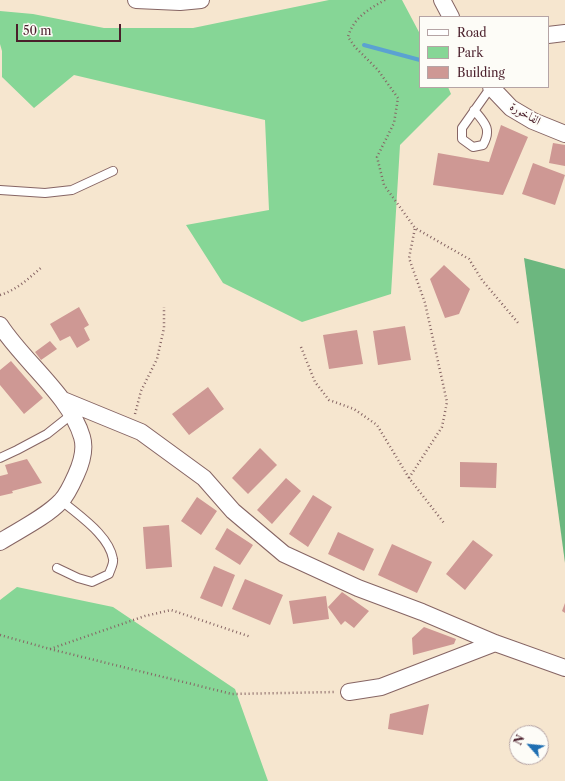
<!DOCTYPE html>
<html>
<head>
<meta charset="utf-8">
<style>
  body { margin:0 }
  #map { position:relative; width:565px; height:781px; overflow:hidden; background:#f6e6cf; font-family:"Libre Caslon Text",serif }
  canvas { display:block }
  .legend { position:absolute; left:419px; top:16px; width:130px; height:72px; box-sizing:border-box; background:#fdfcf7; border:1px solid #b5a4a5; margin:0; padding:5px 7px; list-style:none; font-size:12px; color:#4a1f2b }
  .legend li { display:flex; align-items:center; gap:8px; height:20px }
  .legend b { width:20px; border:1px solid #b5a4a5 }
  .north { position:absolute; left:509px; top:725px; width:40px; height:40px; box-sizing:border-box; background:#fdfcf7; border:1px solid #b5a4a5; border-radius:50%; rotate:297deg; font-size:11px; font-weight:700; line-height:16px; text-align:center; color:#4a1f2b }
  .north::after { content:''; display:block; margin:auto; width:14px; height:18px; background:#1f6fb2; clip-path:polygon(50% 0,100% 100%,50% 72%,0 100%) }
  .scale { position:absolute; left:16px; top:24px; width:105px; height:18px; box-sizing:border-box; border:2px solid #4a1f2b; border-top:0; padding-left:5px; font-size:12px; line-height:14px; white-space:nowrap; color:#4a1f2b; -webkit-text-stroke:3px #fdfcf7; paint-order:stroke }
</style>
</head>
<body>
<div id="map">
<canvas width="565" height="781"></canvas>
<ul class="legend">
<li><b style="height:5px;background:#fff"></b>Road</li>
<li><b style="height:11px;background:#86d696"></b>Park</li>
<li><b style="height:11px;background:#ce9894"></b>Building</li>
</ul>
<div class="north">N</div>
<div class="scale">50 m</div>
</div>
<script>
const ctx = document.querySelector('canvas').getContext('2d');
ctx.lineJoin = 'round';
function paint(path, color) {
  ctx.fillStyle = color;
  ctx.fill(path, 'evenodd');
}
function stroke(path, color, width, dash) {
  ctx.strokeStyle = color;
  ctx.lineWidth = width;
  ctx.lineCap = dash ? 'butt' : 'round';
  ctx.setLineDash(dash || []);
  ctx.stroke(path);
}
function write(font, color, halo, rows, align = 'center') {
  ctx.font = font + ' "Libre Caslon Text",Amiri,serif';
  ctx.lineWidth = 3.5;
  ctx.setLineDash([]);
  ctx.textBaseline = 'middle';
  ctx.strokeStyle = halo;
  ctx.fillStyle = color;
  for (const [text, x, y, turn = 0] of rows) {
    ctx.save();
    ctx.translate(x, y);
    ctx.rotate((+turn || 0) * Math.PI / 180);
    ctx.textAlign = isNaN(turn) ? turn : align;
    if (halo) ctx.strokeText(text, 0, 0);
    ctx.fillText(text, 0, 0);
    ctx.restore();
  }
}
paint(new Path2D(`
  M329,0h73l18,34v53h28l3,7 -51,51 -9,149 -89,28 -79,-39 -37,-58 83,-15 -4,-90 -191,-45 -40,33 -32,-31v-26l-2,-7v-33l33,3 71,14h89z
  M17,587l96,20 122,82 33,92h-268v-181z`), '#86d696');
paint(new Path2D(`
  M524,258l41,11v294z`), '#6cb77f');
stroke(new Path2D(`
  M364,45l56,15`), '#5ba2d1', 4);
paint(new Path2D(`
  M501,125l27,12 -25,58 -70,-10 5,-32 51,9z
  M553,143l12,2v21l-16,-3z
  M533,163l32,12 -10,30 -33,-11z
  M444,265l26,24 -11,25 -14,4 -15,-39z
  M79,307l10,18 -5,3 6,12 -13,8 -7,-12 -10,5 -10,-17z
  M405,326l6,34 -33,5 -5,-34z
  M357,330l6,34 -34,5 -6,-34z
  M50,341l7,8 -16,11 -6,-8z
  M11,361l32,37 -19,16 -24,-29v-15z
  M208,387l16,22 -35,26 -17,-21z
  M260,448l17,17 -29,29 -16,-16z
  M27,459l15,24 -30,8 1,2 -13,3v-20l8,-2 -3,-9z
  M460,462l37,1 -1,25 -36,-1z
  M286,478l15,13 -29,33 -15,-14z
  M313,495l19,12 -24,40 -19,-13z
  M197,497l20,14 -16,24 -20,-14z
  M169,525l3,42 -26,2 -3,-42z
  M227,528l26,17 -13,20 -25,-16z
  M338,532l36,17 -10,22 -36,-17z
  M473,540l20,15 -28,35 -19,-16z
  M392,544l40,18 -15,31 -39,-18z
  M214,566l21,9 -13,32 -22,-9z
  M245,579l38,16 -13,30 -38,-16z
  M342,592l27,19 -15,17 -9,-7 -4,4 -13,-18z
  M326,596l3,23 -36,5 -4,-23z
  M565,603v10l-3,-2z
  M424,627l32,12 -2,5 -41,11 -1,-17z
  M429,704l-6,31 -35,-6 2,-15z`), '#ce9894');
const service = new Path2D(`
  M474,110c11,13 18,19 9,35l-10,2 -11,-8v-11l29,-41
  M0,190l45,3 27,-3 41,-19
  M0,458l17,-8 30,-16 24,-19
  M57,568l21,10 14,4 17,-8c1,-4 5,-10 4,-15 -4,-24 -34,-43 -51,-58`);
const minor = new Path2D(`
  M136,0l44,2 21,-2
  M442,0l9,17
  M548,35l17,-2
  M491,87l20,21 22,13 32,13
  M0,325c23,36 70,71 82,112 4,13 -1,27 -6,38 -4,9 -9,20 -15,26 -15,16 -42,29 -61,41
  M63,400l78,32 63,46 29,33 51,43 74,34 64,24 73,31 70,25
  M349,692l32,-5 114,-44`);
stroke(service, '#866564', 10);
stroke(minor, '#866564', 18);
stroke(new Path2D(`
  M385,0c-16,9 -32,18 -37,37l7,10 23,23 20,28 -4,25 -17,34 7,28 31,43 54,31 13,21 37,44
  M0,295c17,-5 29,-17 42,-28
  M301,347l14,35 14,18 25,9 23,16 32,53 35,45
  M135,414l6,-23 16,-32 7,-31v-21
  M409,478l33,-51 5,-25 -22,-99 -16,-45 6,-30
  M0,635l50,14 182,45 104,-2
  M50,649l95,-33 26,-6 80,27`), '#866564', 2.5, [1, 3]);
stroke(service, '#fff', 8);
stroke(minor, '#fff', 16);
write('12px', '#4a1f2b', '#fdfcf7', [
  ["الفاخورة",525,114,30]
]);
</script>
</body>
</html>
